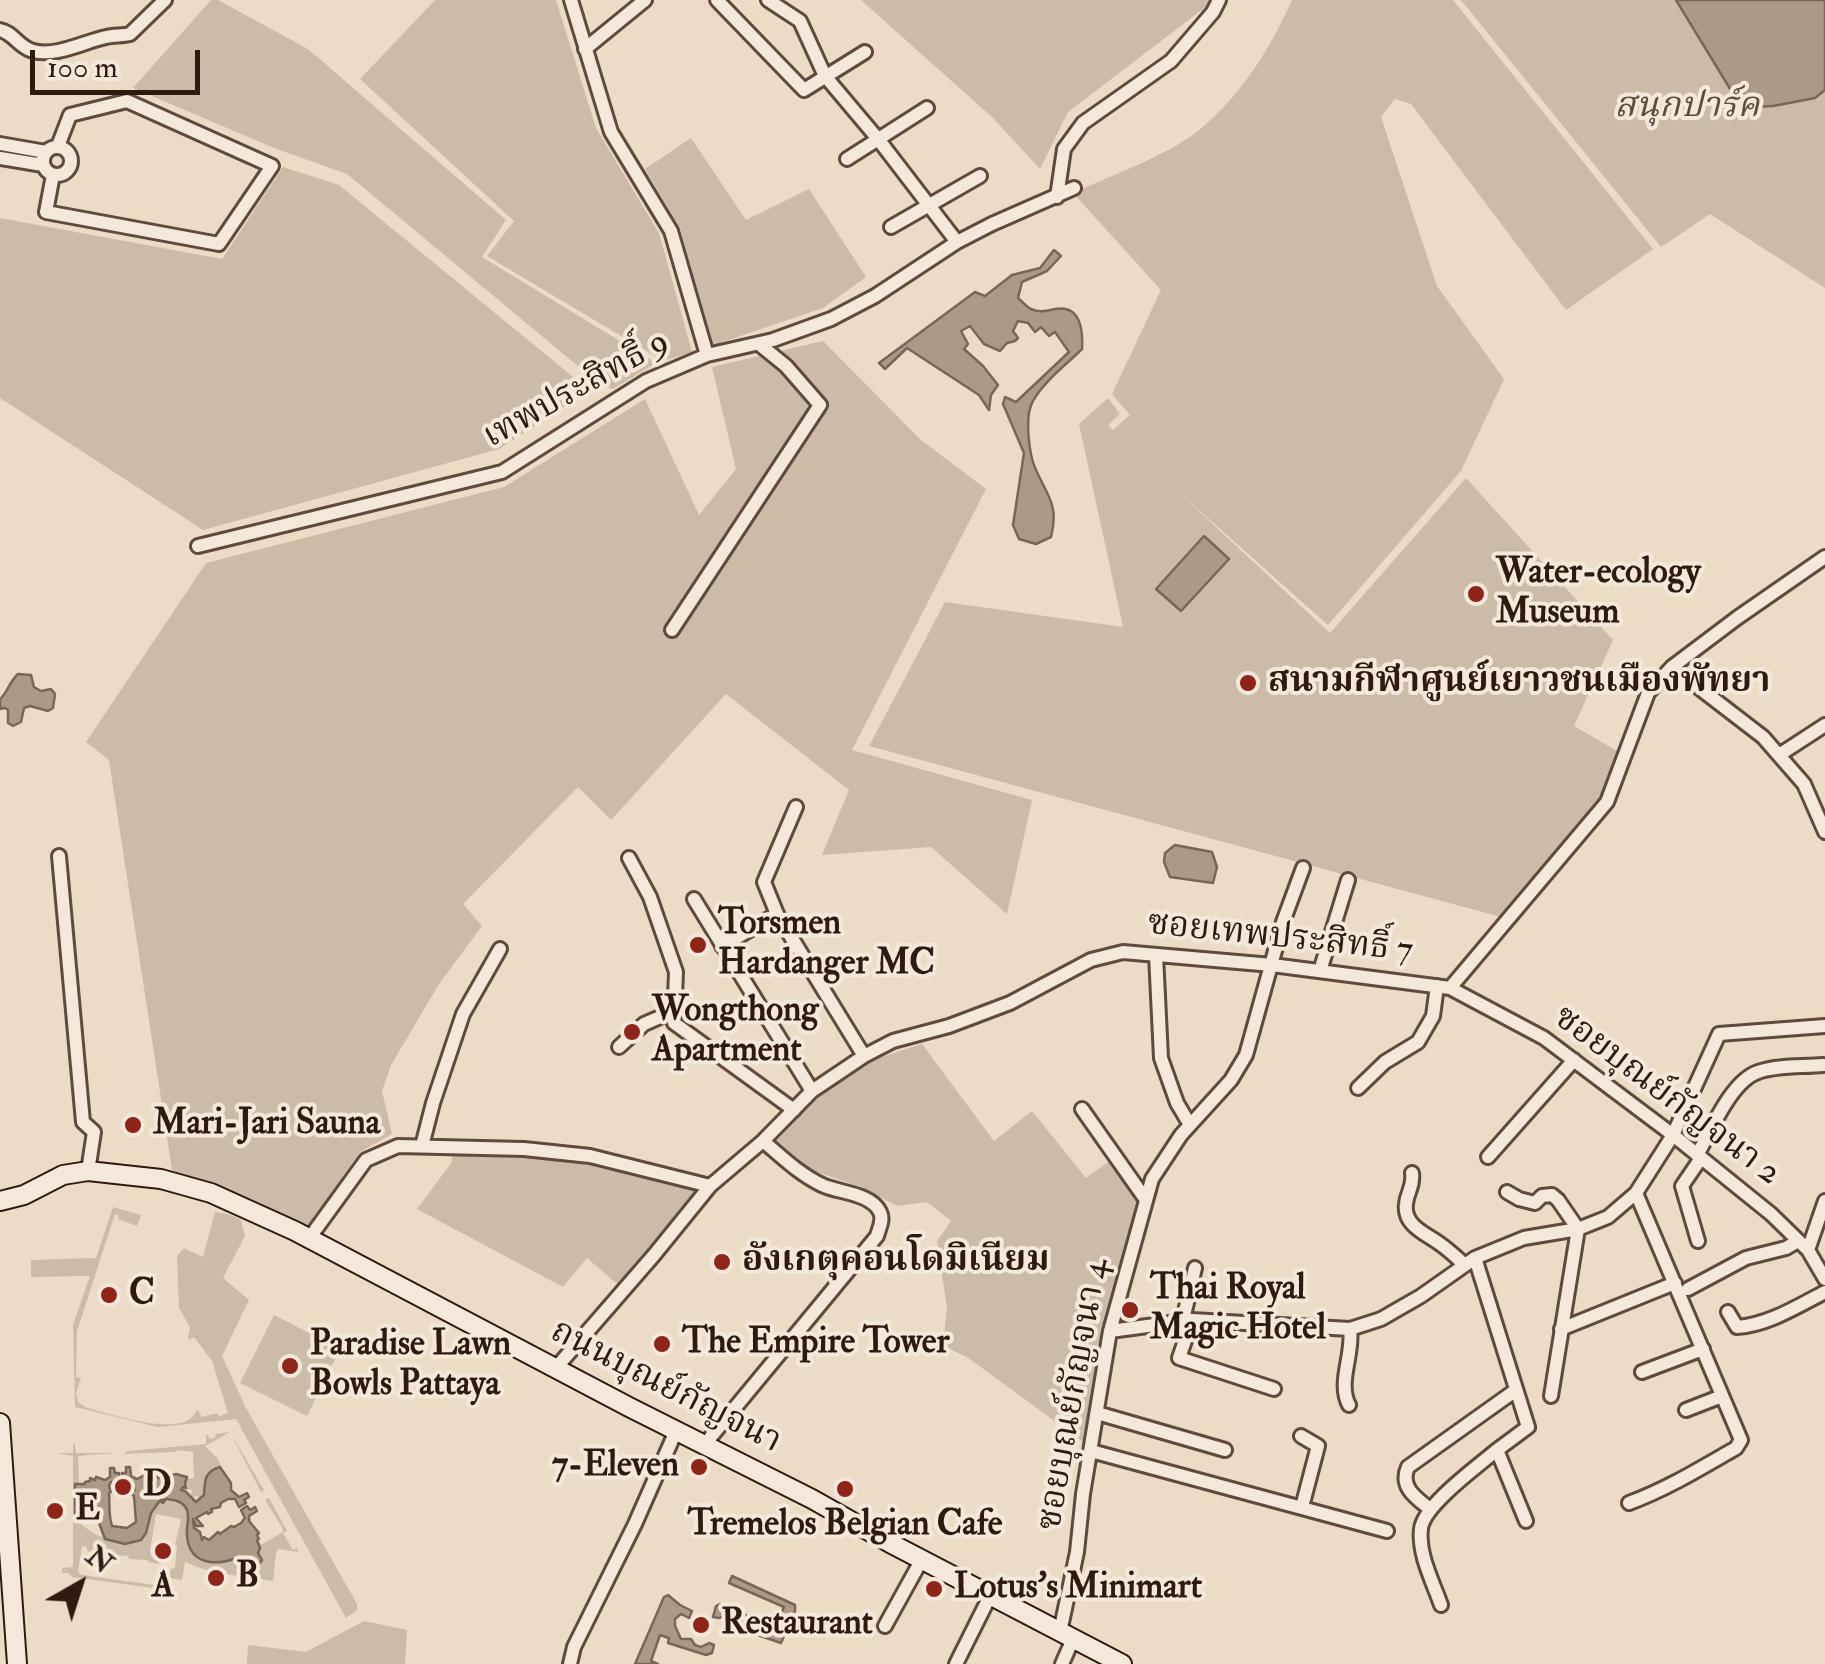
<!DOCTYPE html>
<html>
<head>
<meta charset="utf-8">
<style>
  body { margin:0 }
  #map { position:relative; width:1825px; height:1664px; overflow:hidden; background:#ecdcc5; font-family:"IM FELL Double Pica",serif }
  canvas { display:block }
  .north { position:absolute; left:30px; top:1534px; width:100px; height:100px; -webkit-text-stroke:8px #f3e8d9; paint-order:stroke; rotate:39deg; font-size:28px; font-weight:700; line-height:40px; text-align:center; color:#30190e }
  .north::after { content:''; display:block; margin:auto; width:35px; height:45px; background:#30190e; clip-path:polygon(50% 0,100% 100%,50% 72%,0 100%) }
  .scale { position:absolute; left:30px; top:50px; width:170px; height:45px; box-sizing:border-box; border:5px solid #30190e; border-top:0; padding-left:12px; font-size:30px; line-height:35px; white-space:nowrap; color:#30190e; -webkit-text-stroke:8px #f3e8d9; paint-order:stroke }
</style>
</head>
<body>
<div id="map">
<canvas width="1825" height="1664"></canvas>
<div class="north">N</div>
<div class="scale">100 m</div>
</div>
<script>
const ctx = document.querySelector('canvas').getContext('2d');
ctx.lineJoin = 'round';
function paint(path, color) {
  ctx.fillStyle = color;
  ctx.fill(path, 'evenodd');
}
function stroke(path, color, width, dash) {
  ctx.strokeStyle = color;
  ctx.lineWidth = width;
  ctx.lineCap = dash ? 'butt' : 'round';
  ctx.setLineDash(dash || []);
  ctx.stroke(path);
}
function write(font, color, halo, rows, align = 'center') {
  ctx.font = font + ' "IM FELL Double Pica","Noto Serif Thai",serif';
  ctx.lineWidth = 8;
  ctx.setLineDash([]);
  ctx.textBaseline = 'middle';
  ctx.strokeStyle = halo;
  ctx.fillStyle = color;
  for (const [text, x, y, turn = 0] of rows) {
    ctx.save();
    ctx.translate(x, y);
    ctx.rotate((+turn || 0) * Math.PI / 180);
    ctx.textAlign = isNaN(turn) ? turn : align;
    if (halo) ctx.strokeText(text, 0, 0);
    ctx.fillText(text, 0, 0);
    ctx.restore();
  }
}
paint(new Path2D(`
  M211,0h7l90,49 198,171 -24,37 174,106 -43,26 -11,-3 -255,-212 -73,-26 -141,-60z
  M435,0h121l40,128 63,105 33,119 -29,9 -176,-105 27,-35 -154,-142z
  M861,0h348l-2,6 -139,106 -28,57 -47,-51z
  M1292,0h161l200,249 -87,61 -155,-206 -16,-5 -14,18 56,169 67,93 -43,92 -133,154 -153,-136 155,144 136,-155 147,162 -39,86 45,26 -17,46 -101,119 -632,-171 76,-144 178,25 -44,-203 29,-26 12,16 -12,11 5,5 17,-15 -18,-21 49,-104 -88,-97c37,-17 95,-38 125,-62 43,-35 72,-82 94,-131z
  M1461,0h364v288l-115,-74 -49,33z
  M691,138l55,82 63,-31 57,88 -43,31 -112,38 -31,-118 -35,-59z
  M283,167l56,18 250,205 -90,59 -296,81 -203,-132v-180l222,41z
  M823,341l98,99 65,49 -134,261 180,50 -25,114 -76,-67 -109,8 27,-65 -123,-96 -115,126 -33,-33 -115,117 19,22 -43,58 -48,81 -9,26 10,43 -32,18 -52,75 -136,-57 -63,-410 -23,-18 120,-179 298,-76 141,-88 54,116 37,-46 -24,-102z
  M922,1044l72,97 38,-30 54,67 22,-16 30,38 -35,136 -17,108 -119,-87 -24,-11 4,-38 -10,-67 14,-20 -24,-19 -30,4 -39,-20 -47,-16 -37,-27c30,-32 61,-67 103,-84 14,-6 30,-10 45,-15z
  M451,1151l132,8 118,28 -84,97 -30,-26 -24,29 -146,-78 35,-47z
  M113,1207l28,8 -4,11 -19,-7v-4l-3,-1 -38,117 -1,46 5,1 -5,15 2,9 9,6c24,6 101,33 110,1l5,8 15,-4 2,3 9,-3 -16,-52 -18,-24 -4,3 -2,-2 2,-11 -11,-19 -2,-52 7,-8 19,9 12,-45 13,2 13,6 4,16 -22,42 26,22 -27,56 24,52 111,196v6l-11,8 -110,-199 -78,8 -83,-20 -2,-82 17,-49 -59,1v-17l65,-2z
  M274,1315l66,34 -33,67 -67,-33z
  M230,1432l34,58 -3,2 -31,-60 -25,14 12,12 4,8c-23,8 -11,21 -21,35l-3,-5 -4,1 -2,-2 1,-5 -5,-1 1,-3 -3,-3 2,-4 7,-1 -1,-26 -17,-2 -1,2 -51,2 4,-3 78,-7v-9h2l1,4 6,-1 1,-4z
  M73,1444h2l1,9h39c-11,2 -24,0 -37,4l1,27h-3l-1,30 5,3 -1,5c15,15 37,22 58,20l9,-9 5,-20 10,-14 3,1 -3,2c10,-3 24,-3 27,10 2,7 -2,17 -1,25 3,29 29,29 50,21l2,6 6,3 13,-3 1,-18 24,-14 -1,-5 -17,-27 4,-2 18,33 -4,2 10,17 4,-2 1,4 -20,-3 -2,4 -3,28 -62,-9 -26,-10 -3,18 -13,-2 2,-9 4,-1 2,-22 -2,-1 6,-26 -25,-5 -6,37 1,5 9,2 -1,6 -11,-2v-2l-19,-1 -1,-3 -37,-3 -4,-3v-3l-5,-1 -4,26 4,3 72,10 -1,3 -81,-11 -4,-4h-6v-5l11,-1v-111l-16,-3h16z
  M364,1621l43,9 -2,34h-158l1,-19 58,7z`), '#ccbba6');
const water = new Path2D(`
  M1676,0h149v90l-10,8 -42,8 -20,1 -21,-15z
  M1054,250l7,6 -14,15 -25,11 -4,16c5,4 8,9 13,11 9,4 15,2 24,0 26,-5 28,22 27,40 -16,16 -38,32 -49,52 -9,15 -4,54 3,69 12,27 23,35 15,67l-15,7 -17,-5 -6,-14 11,-72 -21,-49 2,-7 11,5 53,-50 -14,-20 -6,4 -8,-9 -6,5 -7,-9 -10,-2 -5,10 5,7 -3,3 -8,2 -7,8 -16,-7 -14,-18 -9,5 7,13 -4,5 19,17 15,19 -7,10 -2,15 -10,-15 -72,-47 -22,21 -6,-6 96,-71 10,4 27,-21 28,-7z
  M1204,536l25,23 -48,52 -25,-22z
  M18,674l13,1 3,12 7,4 10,-2 4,5 -2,14 -5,3 -18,-5 -6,2 -3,14 -8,4 -5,-3v-13l-3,-2 -5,1v-10c7,-5 9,-17 18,-25z
  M1175,845l37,7 5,15 -4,16 -43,-6 -6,-15 1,-9z
  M126,1467h4l1,9 6,3 8,-4 1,2 9,-2 3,3 18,-4 11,3 -2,6 1,5 -3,-1 -2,3 4,1 11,11 8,-7c1,-15 0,-23 16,-28l11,16v7l8,7 8,-4 2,4 -5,3 2,3 -7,4 -4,-8h-7l-7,4 -1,4 -9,2 1,3 -4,2 -1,-2 -11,6 7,8h-7l-3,-7 1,9 6,4 2,8 2,-3 5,3 9,-8 2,2 11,-8 3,1 7,-4 4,-5 -4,-8 6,-4 3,4 5,-3 2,4 -8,5v5l10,12 -2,2 2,4 -2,1 3,8 -2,5 4,7 -2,3 -17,4 -6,-9c-22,8 -48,7 -50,-23 -1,-8 3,-17 0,-25 -4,-9 -12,-10 -21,-11l-3,4 -2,-1 2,-3h-2l-10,14 -5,20 -5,7 -16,4 -20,-5 -6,-16 -10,-12 -4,2 -2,-3 -5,5 -3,-1v-30h10v-2l5,-1v-3l5,2 1,-3 9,3 5,-3v-9h4l1,5h4v8l-8,1 -2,4 2,6 -2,1c1,11 -1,21 3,33l15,2 9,-6 -2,-26 -2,-1v-4l3,-1 -4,-9h-9v-8h4z
  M732,1576l63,29v6l-14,32 -29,-10 1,-5c-7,-8 -18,-6 -25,-13l-9,3 -6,-1 3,-11 4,-2 46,20 -2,5 9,3 11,-25 -55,-24z
  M668,1595l12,10 12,6 -3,7 -8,-4 -6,5v7l6,13h10l4,6 6,2 8,-4 5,2 -2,8 -6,2 -38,-12 1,-5 -9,-3 -9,26 7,3h-23l29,-67z`);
paint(water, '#ac9a87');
stroke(water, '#7a6657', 2.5);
const street = new Path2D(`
  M571,0l40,132 60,99 36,124
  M717,0l87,90 61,-38
  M768,0l32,21 25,55 53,63 79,103
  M0,30c14,3 18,17 33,21 24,6 50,-9 73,-14 8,-2 16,-1 24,-3l35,-34
  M585,49l60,-49
  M0,144l46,8
  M43 161a14 14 0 1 1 28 0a14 14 0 1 1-28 0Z
  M0,158l43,7
  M847,159l80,-51
  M53,175l-7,37 173,32 53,-78 -145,-65 -57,14 -12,31
  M1057,197l7,-48 19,-26 88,-62 42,-49 6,-12
  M891,227l89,-51
  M198,546l304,-74 144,-91 61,-26 66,-15 58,-21 44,-23 82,-54 35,-18 82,-36
  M672,630l148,-225 -34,-39 -27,-22
  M1672,667l91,70 41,47 21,48
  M1779,755l46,-30
  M796,807l-32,75 13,32 87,142
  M59,856l24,266 11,10 -6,39
  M629,858l21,39 26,75 -2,51 120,87
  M694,899l118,192
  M722,946l55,-32
  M1156,955l5,103 16,45 13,22
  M1320,971l28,-91
  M1450,988l157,-186 41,-109 24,-26 65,-49 88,-61
  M619,1047l25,-23 30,-13
  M1358,1088l27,-26 33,-20 15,-26 4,-30
  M1082,1109l64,91
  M422,1146l11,-43 30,-89 37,-65
  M1697,1155c14,-24 34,-74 61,-83 19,-7 45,-5 65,-7
  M1488,1157l86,-97
  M1412,1173c2,15 -5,18 -6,31 -3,22 21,30 34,40 9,6 17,14 25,21
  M1507,1192l12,7 16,4 7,-7 10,-1 6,5 20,29 -27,167
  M308,1240l58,-80 32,-14 126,3 66,7 120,30
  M1698,1241l-16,-55 19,-28
  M1808,1250l17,-49
  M1475,1258l53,169 -31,23 29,71
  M1688,1289l58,-31 40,-10 12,-7
  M1728,1312l9,15c31,-2 61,-21 88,-35
  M1183,1320l12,-52
  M1192,1320l-13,38 95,31
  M1561,1329l114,-46
  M1110,1331l82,-11 158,9 31,-10 40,-23 54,-38 49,-20 54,-9 30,-12 28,-24 37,-58 46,-101 106,-8
  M555,1369l99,-114 56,-69 53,-45 49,-50 52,-35 29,-15 56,-15 61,-23 81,-43 32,-8 149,13 178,23 94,50 129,97 98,79 37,36 17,29
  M1642,1372l61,-23
  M1349,1405c-12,-23 5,-51 1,-76
  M1686,1410l36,-14
  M1097,1413l128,37
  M1301,1436l17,10 -16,61
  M705,1444l172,-208c2,-8 7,-16 3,-24 -9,-19 -41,-19 -58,-27 -23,-11 -40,-28 -59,-44
  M1091,1451l296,80
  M1629,1503c38,-14 72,-35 107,-55l5,-8 -105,-247
  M1430,1509c-14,-11 -31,-22 -22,-42l108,-77
  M1441,1605c-8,-23 -23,-51 -20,-76 2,-23 57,-63 76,-79
  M885,1626l37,-67
  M1060,1632l17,-80 6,-58 27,-163 42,-152 29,-44 50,-55 15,-25 37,-133 20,-54
  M570,1664l4,-17 61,-123 41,-93
  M956,1664l34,-68
  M1062,1664l11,-25`);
const secondary = new Path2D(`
  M0,1201l24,-6 39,-20 25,-4 73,8 50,14 84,38 334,176 183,92 78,44 232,121
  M0,1423l17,241`);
stroke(street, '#5f4a3c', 18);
stroke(secondary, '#30190e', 22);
stroke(street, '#f3e8d9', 12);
stroke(secondary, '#f3e8d9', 18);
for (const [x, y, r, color] of [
  [1476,594,10,"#8f2418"],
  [1248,683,10,"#8f2418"],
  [698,945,10,"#8f2418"],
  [632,1032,10,"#8f2418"],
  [133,1125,10,"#8f2418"],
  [722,1262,10,"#8f2418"],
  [109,1295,10,"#8f2418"],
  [1130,1310,10,"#8f2418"],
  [662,1344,10,"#8f2418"],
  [290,1366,10,"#8f2418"],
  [699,1467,10,"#8f2418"],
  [123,1487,10,"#8f2418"],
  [845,1489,10,"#8f2418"],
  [55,1511,10,"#8f2418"],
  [163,1551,10,"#8f2418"],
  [216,1578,10,"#8f2418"],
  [934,1589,10,"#8f2418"],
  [701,1625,10,"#8f2418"]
]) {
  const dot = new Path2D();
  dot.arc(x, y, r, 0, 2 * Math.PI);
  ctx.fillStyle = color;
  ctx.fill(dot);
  stroke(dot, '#f3e8d9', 4);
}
write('italic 35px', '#5f4a3c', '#f3e8d9', [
  ["สนุกปาร์ค",1687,108]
]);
write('35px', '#30190e', '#f3e8d9', [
  ["เทพประสิทธิ์ 9",577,391,-29],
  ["ซอยเทพประสิทธิ์ 7",1280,939,6],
  ["ซอยบุณย์กัญจนา 2",1666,1097,37],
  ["ถนนบุณย์กัญจนา",665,1388,27],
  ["ซอยบุณย์กัญจนา 4",1075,1395,-80]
]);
write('bold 35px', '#30190e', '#f3e8d9', [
  ["Water-ecology",1496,574],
  ["Museum",1496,614],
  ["สนามกีฬาศูนย์เยาวชนเมืองพัทยา",1268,683],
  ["Torsmen",718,925],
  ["Hardanger MC",718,965],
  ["Wongthong",652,1012],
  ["Apartment",652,1052],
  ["Mari-Jari Sauna",153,1125],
  ["อังเกตุคอนโดมิเนียม",742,1262],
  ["Thai Royal",1150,1290],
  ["Magic Hotel",1150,1330],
  ["C",129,1295],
  ["The Empire Tower",682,1344],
  ["Paradise Lawn",310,1346],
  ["Bowls Pattaya",310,1386],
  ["7-Eleven",679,1467,"right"],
  ["D",143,1487],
  ["E",75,1511],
  ["Tremelos Belgian Cafe",845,1526,"center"],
  ["B",236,1578],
  ["A",163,1588,"center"],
  ["Lotus's Minimart",954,1589],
  ["Restaurant",721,1625]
], 'left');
</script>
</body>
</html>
